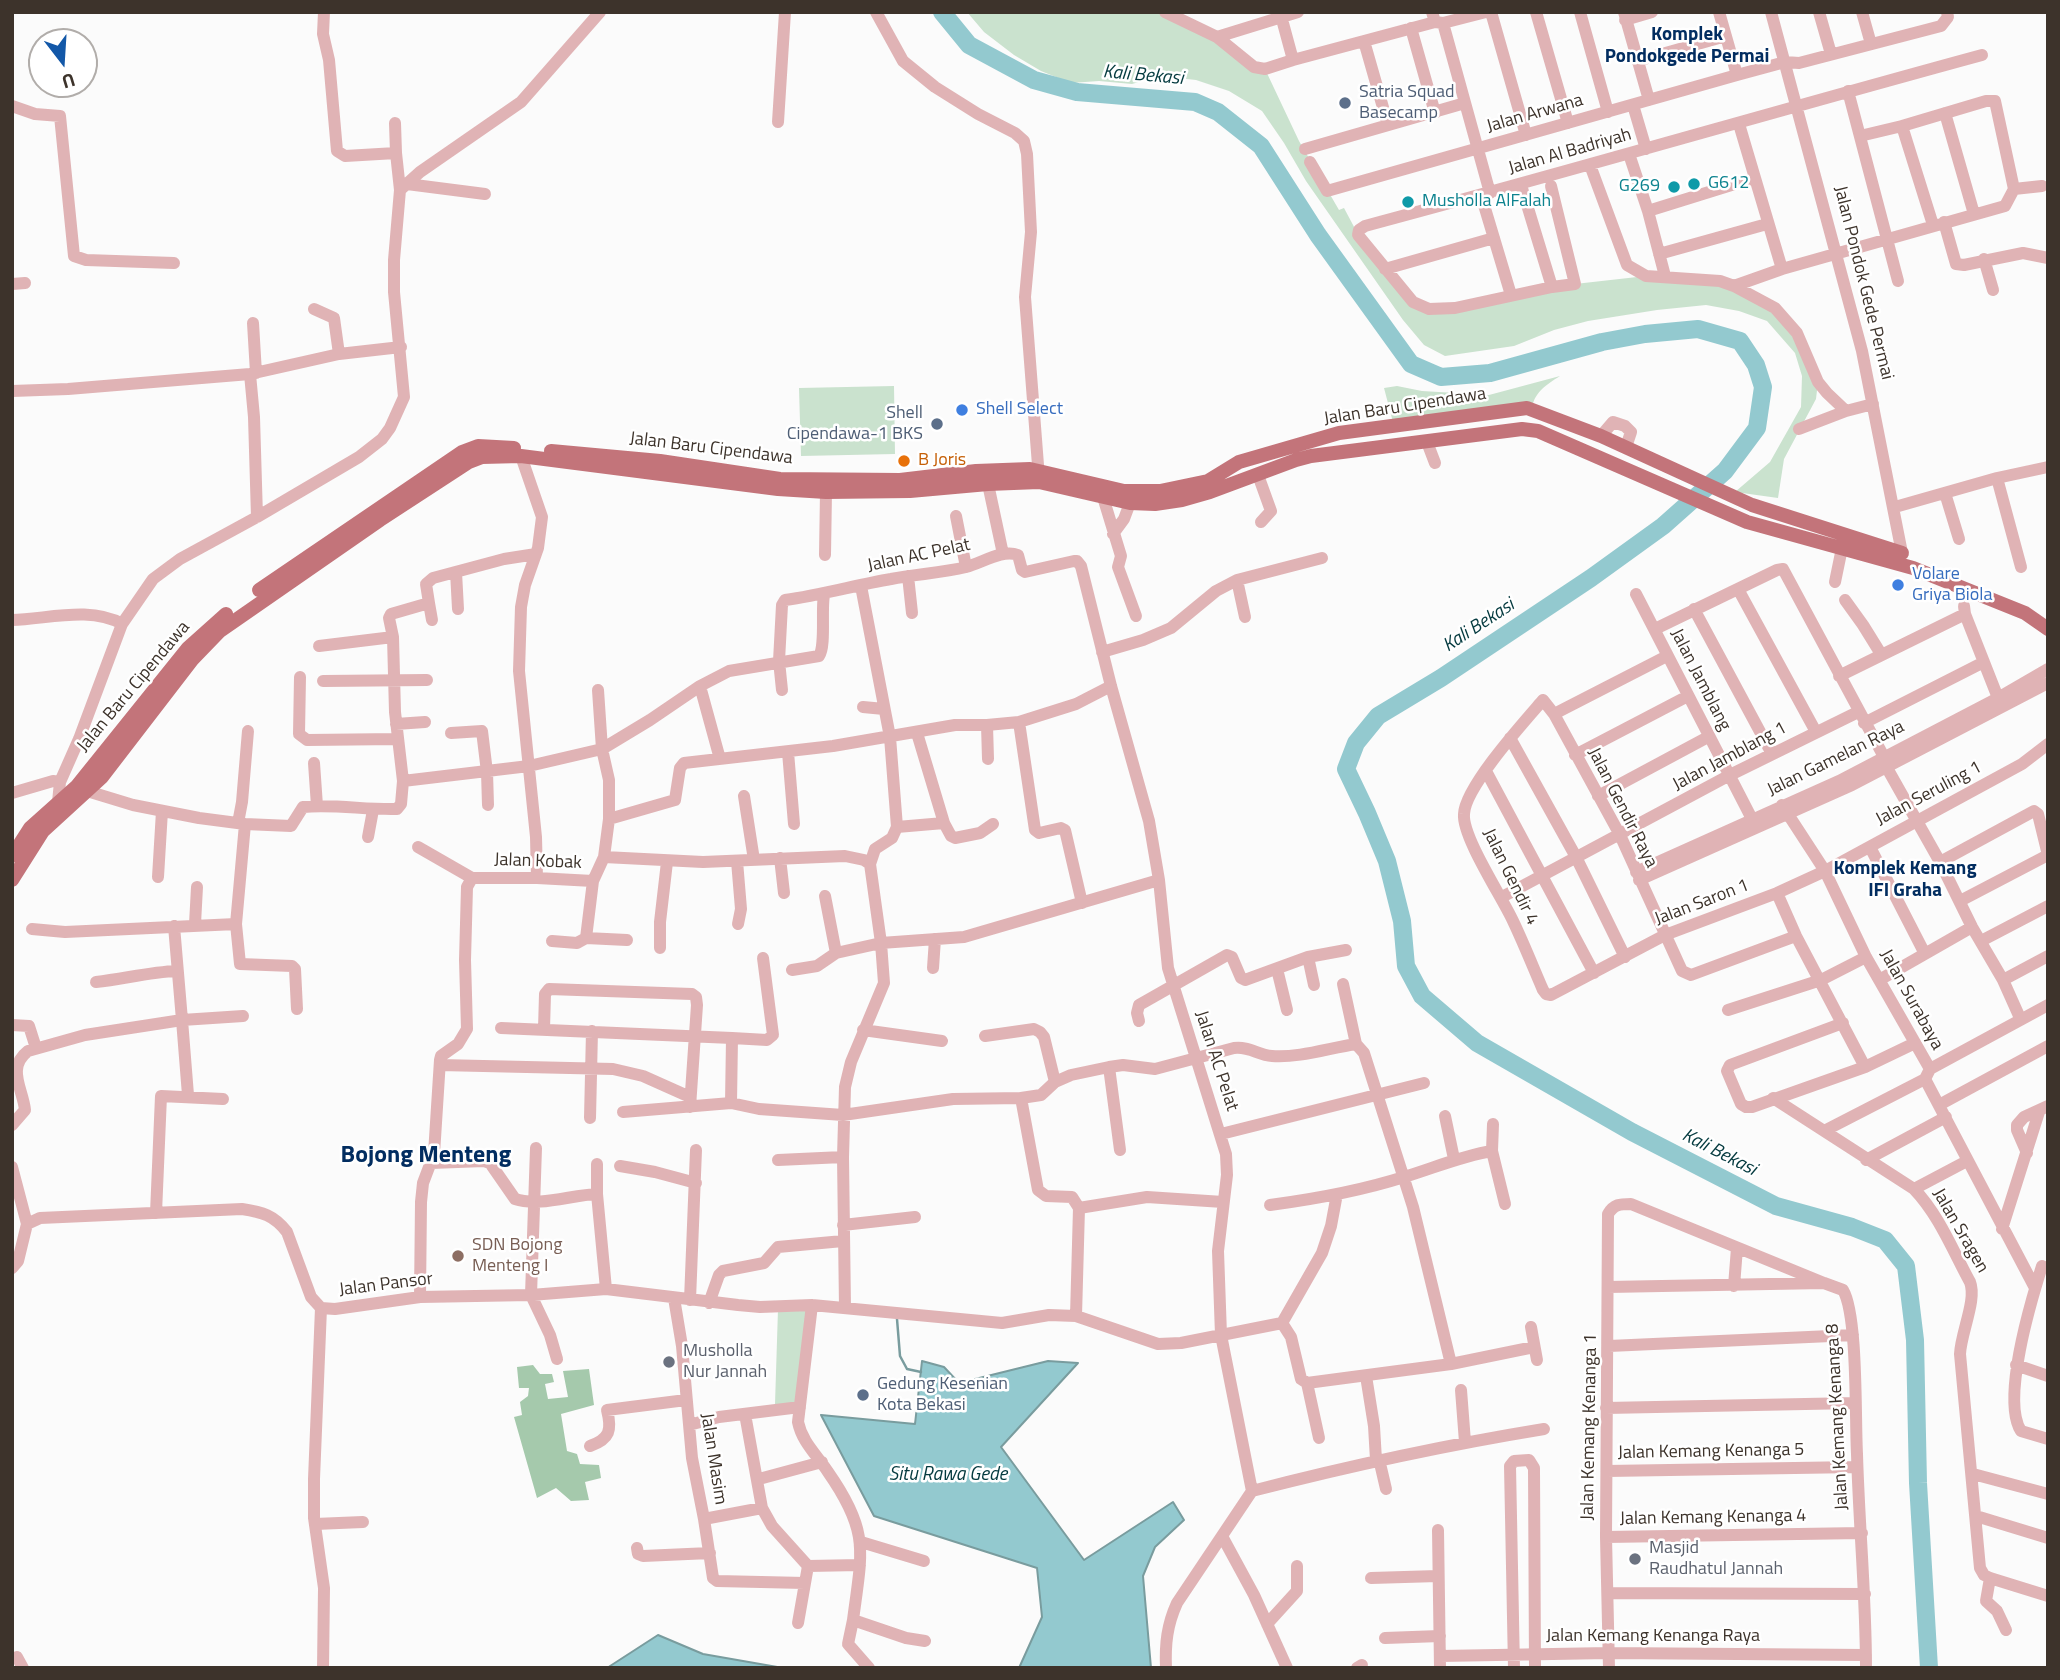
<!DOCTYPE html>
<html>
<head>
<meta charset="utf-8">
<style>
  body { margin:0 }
  #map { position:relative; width:2060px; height:1680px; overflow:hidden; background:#fbfbfb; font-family:"Titillium Web",sans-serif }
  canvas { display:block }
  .frame { position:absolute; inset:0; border:14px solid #3d332b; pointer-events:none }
  .north { position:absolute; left:28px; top:28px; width:70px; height:70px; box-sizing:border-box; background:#fff; border:2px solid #b1adaa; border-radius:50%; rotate:163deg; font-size:19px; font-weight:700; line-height:28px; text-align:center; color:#3d332b }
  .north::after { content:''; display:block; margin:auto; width:24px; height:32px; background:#1358a8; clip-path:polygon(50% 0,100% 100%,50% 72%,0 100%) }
</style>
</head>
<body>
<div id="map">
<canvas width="2060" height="1680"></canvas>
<div class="frame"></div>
<div class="north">U</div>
</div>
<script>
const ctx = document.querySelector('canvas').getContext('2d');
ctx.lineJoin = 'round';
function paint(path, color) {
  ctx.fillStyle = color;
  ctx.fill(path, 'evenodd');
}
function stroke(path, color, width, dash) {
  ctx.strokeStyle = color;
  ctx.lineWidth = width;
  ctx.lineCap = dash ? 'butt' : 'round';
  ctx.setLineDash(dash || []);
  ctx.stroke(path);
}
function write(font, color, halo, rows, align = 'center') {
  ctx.font = font + ' "Titillium Web",sans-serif';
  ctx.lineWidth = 5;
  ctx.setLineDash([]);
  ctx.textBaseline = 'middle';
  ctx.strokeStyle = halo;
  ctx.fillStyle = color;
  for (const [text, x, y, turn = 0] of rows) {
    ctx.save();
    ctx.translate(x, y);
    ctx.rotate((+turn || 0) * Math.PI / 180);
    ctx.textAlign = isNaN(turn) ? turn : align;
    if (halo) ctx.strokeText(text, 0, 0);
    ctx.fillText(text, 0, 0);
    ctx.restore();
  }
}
paint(new Path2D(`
  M967,12h198l100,57 34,72 40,69 5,-2 17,32 52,62 16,7 146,-25 71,-8 74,5 55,27 22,25 21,49 -2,17 -32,60 -6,39 -43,-6 35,-30 31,-55 1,-31 -7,-23 -28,-32 -28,-10 -33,-6 -49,5 -69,11 -34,9 -40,16 -69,10 -21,-11 -21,-25 -97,-139 -22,-38 -22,-32 -33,-20 -33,-11 -37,-4 -27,8 -33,-3 -28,2 -30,-12 -27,-16 -30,-23z
  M1560,376c-14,9 -27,17 -28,34l-138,16 -10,-38 13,-2 25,5 67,4z
  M894,386l1,68 -94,2 -2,-68z
  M809,1307l-13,98 -21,-1 3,-95z`), '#cae2ce');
paint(new Path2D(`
  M533,1365l7,9h12l2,8 -9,2 3,15 20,-2 -5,-26 26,-2 5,36 -33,9 6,37 10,3 3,10 19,1 2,13 -16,4 4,18 -18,1 -15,-13 -19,10 -23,-81 8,-2 -2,-13 8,-6 1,-8h-10l-2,-21z`), '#a5c9ac');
const water = new Path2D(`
  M922,1361l22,6 15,16 89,-22 30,2 -77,84 83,113 89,-58 11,18 -29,27 -12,29 8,92h-132l23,-51 -5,-49 -163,-52 -53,-101 94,9z
  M658,1635l45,19 80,14h-176z`);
paint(water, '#93c9cf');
stroke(water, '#799c9e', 2);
stroke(new Path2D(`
  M897,1319l3,37 7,13 14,3`), '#799c9e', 2.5);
stroke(new Path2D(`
  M942,12l27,33 65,35 43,12 118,10 23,10 43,34 57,89 93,129 30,13 49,-4 112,-31 43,-8 53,-5 42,12 16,24 7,22 -6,41 -32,43 -62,55 -72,52 -150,100 -63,38 -22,27 -10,26 21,44 20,48 15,60 4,45 16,30 55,47 155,89 144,74 76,21 33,13 21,26 9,74 3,143 11,185`), '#93c9cf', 18);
stroke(new Path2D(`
  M324,12l-1,22 6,26 8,91 8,5 51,-3 4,37
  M876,12l27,49 32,26 43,27 37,19 9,8 3,13 4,78 -6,65 14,181
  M1165,12l52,25 37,30 11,2 28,-9 142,-38
  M1280,12l13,48
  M1432,12l3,10 8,1 47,170
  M1491,12l35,123
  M1536,12l32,111
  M1580,12l28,100
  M1624,12l25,88
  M1719,12l18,63
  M1771,12l91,339 40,202
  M1819,12l12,42
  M1862,12l9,32
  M1625,20l27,-8
  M1443,23l43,-11
  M1411,28l24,85
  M1217,37l81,-25
  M1364,41l24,84
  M1637,61l89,-25
  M1848,91l50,190
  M1633,105l13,44
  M12,106l23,8 25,2 14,140 12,4 88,3
  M1945,113l29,101
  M778,122l7,-110
  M395,123l1,30
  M1739,124l43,145
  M1902,126l31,99
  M1305,149l160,-46
  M1629,154l19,57 17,65
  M1310,162l17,29 410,-116 48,-13 14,1 142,-37 7,-9 -1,-5
  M1590,165l37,100 19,11 74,5 14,5 41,22 22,25 21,49 9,11 19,18 27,-7
  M407,184l78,10
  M1521,185l31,102
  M1551,186l24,98 -23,3 -97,21 -26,1 -16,-7 -55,-67 1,-5 6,-4c206,-55 411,-115 617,-171
  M2014,189l28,-3
  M1481,195l30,100
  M1648,211l106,-33
  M1944,222l12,42 8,1 59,-12 25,5
  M1659,254l108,-30
  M1984,259l9,31
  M1385,269l109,-31
  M12,284l13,-1
  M1734,286l48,-17 223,-63 9,-17 -19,-88h-9l-84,25 -42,10
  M314,309l20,9 5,36
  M253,323l3,50
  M250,374l4,43 3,100
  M12,391l56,-2 182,-15 89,-20 62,-7
  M1799,429l47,-18
  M1601,436l12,-14 12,4 6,6 -5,15
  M1427,442l8,21
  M521,456l21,61 -4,31 -13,37 -4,22 -2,64 17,166 1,41
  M1258,475l13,36 -10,11
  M1997,478l24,89
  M988,484l15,70
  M1945,493l14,46
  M1103,497l18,59 -3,11 18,49
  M1895,507l102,-29 51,-11
  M956,516l10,51
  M1113,534l11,-15 6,-16
  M825,555l1,-63
  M456,572l2,37
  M908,576l4,37
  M1237,580l8,37
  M1835,582l7,-34
  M1738,589l78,143
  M1636,594l116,225
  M1845,600l18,25 18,29
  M429,603l3,17
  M1964,606l1,8 35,89
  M1694,609l78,145
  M12,620c36,-1 78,-14 110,4
  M1655,629l122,-59 6,-1 101,188 3,11 53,94 32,65 31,53 17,38
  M319,646l74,-9
  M1102,652l41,-12 28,-12 45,-37 21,-11 85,-22
  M1839,676l126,-62
  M300,677l-1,57 8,6 91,-1
  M323,681l104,-1
  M700,686l20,73
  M782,690l-3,-29 3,-56 3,-5c36,-5 71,-15 106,-21 25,-5 51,-6 75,-12 16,-4 36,-18 52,-12l4,15 3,2 49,-11h3l4,5 30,120 38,135 10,59 9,88 58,186 1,21 -9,76 3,84 31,156 -75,112c-10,22 -12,41 -11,65
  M863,707l21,2
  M1554,714l113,-58
  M1019,722l16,108 4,3 22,-5 4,2 17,73
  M1864,723l120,-61
  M396,724l29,-2
  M987,725l1,34
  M451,733l31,-2 5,41 1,33
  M1510,738l66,119 49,100
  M788,752l6,72
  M1575,755l113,-59
  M314,763l3,43
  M1486,771l108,202
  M403,781l-8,-69 -2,-75 -4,-19 2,-4 38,-11 -3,-19 7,-6 71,-19 32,-5
  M87,791l46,14 66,13 46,6 46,2 12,-19c31,-3 63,3 94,2l4,-5 2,-23 126,-15 73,-17 48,-29 50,-34 29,-15 90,-15c7,-10 2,-46 5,-61
  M12,793l41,-12 7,1
  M744,796l10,64
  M1598,796l110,-59
  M1782,805l43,66 41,86 64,112 -5,10 110,209
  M64,807l-6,-5 2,-20 19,-43 43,-115 31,-45 27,-20 77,-42 102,-60 23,-18 8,-11 14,-31 -10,-105v-32l6,-70 20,-18 101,-70 79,-90
  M609,819l66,-19 5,-32 4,-5 149,-17 122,-21h32l32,-3 57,-18 35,-18
  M238,823l4,-21 6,-71
  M944,823l7,13 4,2 25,-5 13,-9
  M897,827l47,-4 -27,-90
  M368,837l5,-27
  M418,847l54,31
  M1870,847l55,107
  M604,857l99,5 142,-6 19,4 6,4
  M780,858l4,35
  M737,861l4,48 -3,15
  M1940,862l94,-51 4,3 10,41
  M1636,872l203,-91 159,-83 50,-29
  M158,877l4,-66
  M472,878h65l56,3
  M1639,880l213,-95 196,-102
  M1777,893l19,43 69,131
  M825,896l11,57
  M1502,897l228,-122 128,-63
  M1960,901l88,-46
  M195,924l2,-37
  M236,924l4,40 52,2 3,3 2,40
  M32,929l33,3 171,-8 9,-100
  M1796,936l-105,39 -9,-4 -62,-136 -66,-121 -11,-14c-19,22 -78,87 -79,114 -2,23 38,83 49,107 11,23 20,46 30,69l3,4 5,1 114,-60 112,-42 48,-22 197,-107 26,-20
  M586,938l41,2
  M552,941l25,2 9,-5 7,-57 11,-24 5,-38v-39l-7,-31 -4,-59
  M1981,941l67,-35
  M660,948v-26l7,-60
  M1308,957l6,28
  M933,968l2,-29
  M1277,969l10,41
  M792,970l25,-4 19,-13 45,-10 83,-6 195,-57
  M1881,979l91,-52
  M2003,980l45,-24
  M96,982c28,-3 53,-10 81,-11
  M1728,1010l93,-30 45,-23
  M1139,1021l-2,-8 2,-8 88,-50 5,2 9,21 4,2 63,-23 38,-7
  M1843,1023l-113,42 -3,6 14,33 5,3h6l113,-40 50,-24
  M12,1025l17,1 7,22
  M501,1028l231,10
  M544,1029l1,-35 4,-5 143,5 4,3 1,8 -7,102
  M863,1030l79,11
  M985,1036l49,-7 6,3 4,5 11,45 16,-7 38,-8 14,-2 32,4 79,-21c15,-2 24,7 38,8 27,2 57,-8 84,-12
  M440,1065l173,4 30,7 47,21
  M1109,1067l11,83
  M1930,1069l118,-64
  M188,1095l-6,-75 61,-4
  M1021,1098l17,92 8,6 26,1 7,11 -3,108
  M1773,1098l141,91c25,26 39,62 56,93 7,18 -9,50 -10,72l20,214 4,7 6,3 58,18
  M731,1103l1,-65 35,2 6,-5 -10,-77
  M1939,1105l109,-59
  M623,1112l108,-9 28,6 84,6 110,-16 68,-1 20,-3 14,-13
  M1445,1116l9,43
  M590,1118l2,-87
  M12,1125l13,-15c-2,-21 -19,-42 3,-59l57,-16 97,-15 -8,-94
  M1824,1131l101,-52
  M1221,1134l203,-51
  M536,1148l-5,147 19,40 7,24
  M1492,1151l1,-27
  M2027,1153l-10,-23v-5l7,-8 24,-11
  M778,1160l65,-3
  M1866,1160l80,-43
  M431,1163l53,-2 6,2 25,36c24,8 56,-4 82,-5l9,95
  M597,1164v30
  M620,1166l35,6 41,11
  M12,1167l15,57
  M1914,1189l53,-28
  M1270,1205c45,-6 90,-14 134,-28 30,-9 57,-21 88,-26l13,53
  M1079,1208l68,-11 76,5
  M156,1213l5,-117 62,3
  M843,1225l72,-8
  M2002,1229l37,-117
  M2042,1266c-11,35 -41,134 -21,165l27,8
  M12,1268l6,-7 9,-37 13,-6 202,-9c20,3 32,6 45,23l24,65 10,11 14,1 85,-12 111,-2 75,-6 132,16 22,2 52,-2 190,18 47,-8 27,1 82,28 23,-1 101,-20 9,14 10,42 6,4 144,-19 -38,-157 -49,-154 -8,-9 -13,-60
  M1734,1286l3,-38
  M1608,1287l216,-4 19,7c15,25 12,130 14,164 2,72 9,142 9,214
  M420,1297l1,-95 2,-19 11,-29 6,-94 1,-4 17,-12 9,-15 -2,-69 2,-73 5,-9
  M674,1298l8,48 10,112 12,61 9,59 4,3 88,2
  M690,1300l6,-150
  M709,1303l10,-28 4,-4 41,-8 14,-16 65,-6
  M812,1305l-14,117c4,20 19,33 30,50 42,60 34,79 25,148l53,18 19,3
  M321,1308l-7,171v39l10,70 -1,80
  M845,1308l-2,-151 2,-70 6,-25 33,-79 -3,-40 -11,-79 5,-15 17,-11 5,-11 -7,-90 -29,-151
  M1282,1323l40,-70 9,-27 6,-32
  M1531,1327l6,33
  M1609,1346l244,-11
  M1451,1364l83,-17
  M2016,1365l32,11
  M1366,1376l8,50 2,34
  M1307,1383l12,55
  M1461,1390l4,52
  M1606,1408l249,-5
  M745,1414l17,94 10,18 36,40
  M689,1425l30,-8 81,-10
  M590,1446c20,-7 22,-16 17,-36l79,-10
  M1379,1459l7,30
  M1607,1471l250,-4
  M1973,1474l75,20
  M759,1479l63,-17
  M1252,1491c97,-25 194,-46 292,-62
  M1976,1516l72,22
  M704,1519l58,-11
  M315,1524l48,-2
  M1438,1530l2,138
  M1222,1536l32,59 33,73
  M1606,1537l256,-4
  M861,1542l63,19
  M637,1548l1,6 5,2 67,-3
  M1371,1578l67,-2
  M1990,1578l-4,23 11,10 9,19
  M1608,1593l257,1
  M853,1620l-5,24 21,24
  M798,1623l10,-57 52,-1
  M1267,1624l30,-33v-25
  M1385,1638l55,-2
  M1440,1656l169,-3 257,2
  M17,1657l6,11
  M1357,1668l5,-3
  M1514,1668l-4,-202 4,-5 15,-1 5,8 1,200
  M1609,1668l-3,-131 2,-323c6,-10 12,-10 23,-10l193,79`), '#e0b3b5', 12);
stroke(new Path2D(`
  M551,451l109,10 120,18 120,1 76,-9 54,-2 94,22h36l48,-10 31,-19 100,-29 188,-25 74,28 151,69 150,48
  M259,590l203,-138 16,-6 36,2
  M12,856l18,-28 47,-42 111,-138 38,-34
  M12,880l31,-49 59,-54 90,-117 28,-29 160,-111 89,-58 13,-5 39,-1 257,33 48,3 84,-1 78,-7 51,-2 91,21 25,1 27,-4 28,-8 86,-32 15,-4 211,-27 16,2 209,91 166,46 112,45 23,16`), '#c3747a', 14);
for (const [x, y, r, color] of [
  [1345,103,7,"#5c6f8a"],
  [1694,184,7,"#0f9aa8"],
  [1674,187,7,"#0f9aa8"],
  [1408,202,7,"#0f9aa8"],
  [962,410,7,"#3f7fe0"],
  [937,424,7,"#5c6f8a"],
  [904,461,7,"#e8710a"],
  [1898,585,7,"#3f7fe0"],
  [458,1256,7,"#8d6e63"],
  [669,1362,7,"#6b7280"],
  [863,1395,7,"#5c6f8a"],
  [1635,1559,7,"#6b7280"]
]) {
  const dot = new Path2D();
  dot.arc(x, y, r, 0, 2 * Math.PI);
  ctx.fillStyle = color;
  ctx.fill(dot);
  stroke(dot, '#fff', 2.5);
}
write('18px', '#4e5e75', '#fff', [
  ["Satria Squad",1359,93],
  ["Basecamp",1359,114],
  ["Shell",923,414,"right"],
  ["Cipendawa-1 BKS",923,435,"right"],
  ["Gedung Kesenian",877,1385],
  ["Kota Bekasi",877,1406]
], 'left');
write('18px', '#3d332b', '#fff', [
  ["Jalan Arwana",1535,114,-16],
  ["Jalan Al Badriyah",1570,152,-16],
  ["Jalan Pondok Gede Permai",1863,283,76],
  ["Jalan Baru Cipendawa",1405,407,-9],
  ["Jalan Baru Cipendawa",711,449,7],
  ["Jalan AC Pelat",919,556,-12],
  ["Jalan Jamblang",1700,680,63],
  ["Jalan Baru Cipendawa",134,687,-50],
  ["Jalan Jamblang 1",1730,757,-28],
  ["Jalan Gamelan Raya",1836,759,-26],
  ["Jalan Seruling 1",1929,794,-28],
  ["Jalan Gendir Raya",1622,808,63],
  ["Jalan Kobak",538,862,2],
  ["Jalan Gendir 4",1510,877,64],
  ["Jalan Saron 1",1702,903,-21],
  ["Jalan Surabaya",1911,1000,61],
  ["Jalan AC Pelat",1216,1061,72],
  ["Jalan Sragen",1960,1231,60],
  ["Jalan Pansor",386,1285,-7],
  ["Jalan Kemang Kenanga 8",1838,1417,-93],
  ["Jalan Kemang Kenanga 1",1590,1427,-89],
  ["Jalan Kemang Kenanga 5",1711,1452,-1],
  ["Jalan Masim",713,1459,81],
  ["Jalan Kemang Kenanga 4",1713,1518,-1],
  ["Jalan Kemang Kenanga Raya",1653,1637]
]);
write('18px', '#0d838f', '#fff', [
  ["G612",1708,184],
  ["G269",1660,187,"right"],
  ["Musholla AlFalah",1422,202]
], 'left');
write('18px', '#366cbe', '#fff', [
  ["Shell Select",976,410],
  ["Volare",1912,575],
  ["Griya Biola",1912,596]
], 'left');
write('18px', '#c56008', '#fff', [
  ["B Joris",918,461]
], 'left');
write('18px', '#785e54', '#fff', [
  ["SDN Bojong",472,1246],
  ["Menteng I",472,1267]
], 'left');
write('18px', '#5b616d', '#fff', [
  ["Musholla",683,1352],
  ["Nur Jannah",683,1373],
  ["Masjid",1649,1549],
  ["Raudhatul Jannah",1649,1570]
], 'left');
write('bold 19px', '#022d60', '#fff', [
  ["Komplek",1687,35],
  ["Pondokgede Permai",1687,57],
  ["Komplek Kemang",1905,869],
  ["IFI Graha",1905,891]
]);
write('italic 19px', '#043a3f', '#fff', [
  ["Kali Bekasi",1143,76,5],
  ["Kali Bekasi",1479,626,-33],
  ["Kali Bekasi",1719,1153,27],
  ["Situ Rawa Gede",948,1475]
]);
write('bold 24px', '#022d60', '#fff', [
  ["Bojong Menteng",426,1156]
]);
</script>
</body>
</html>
